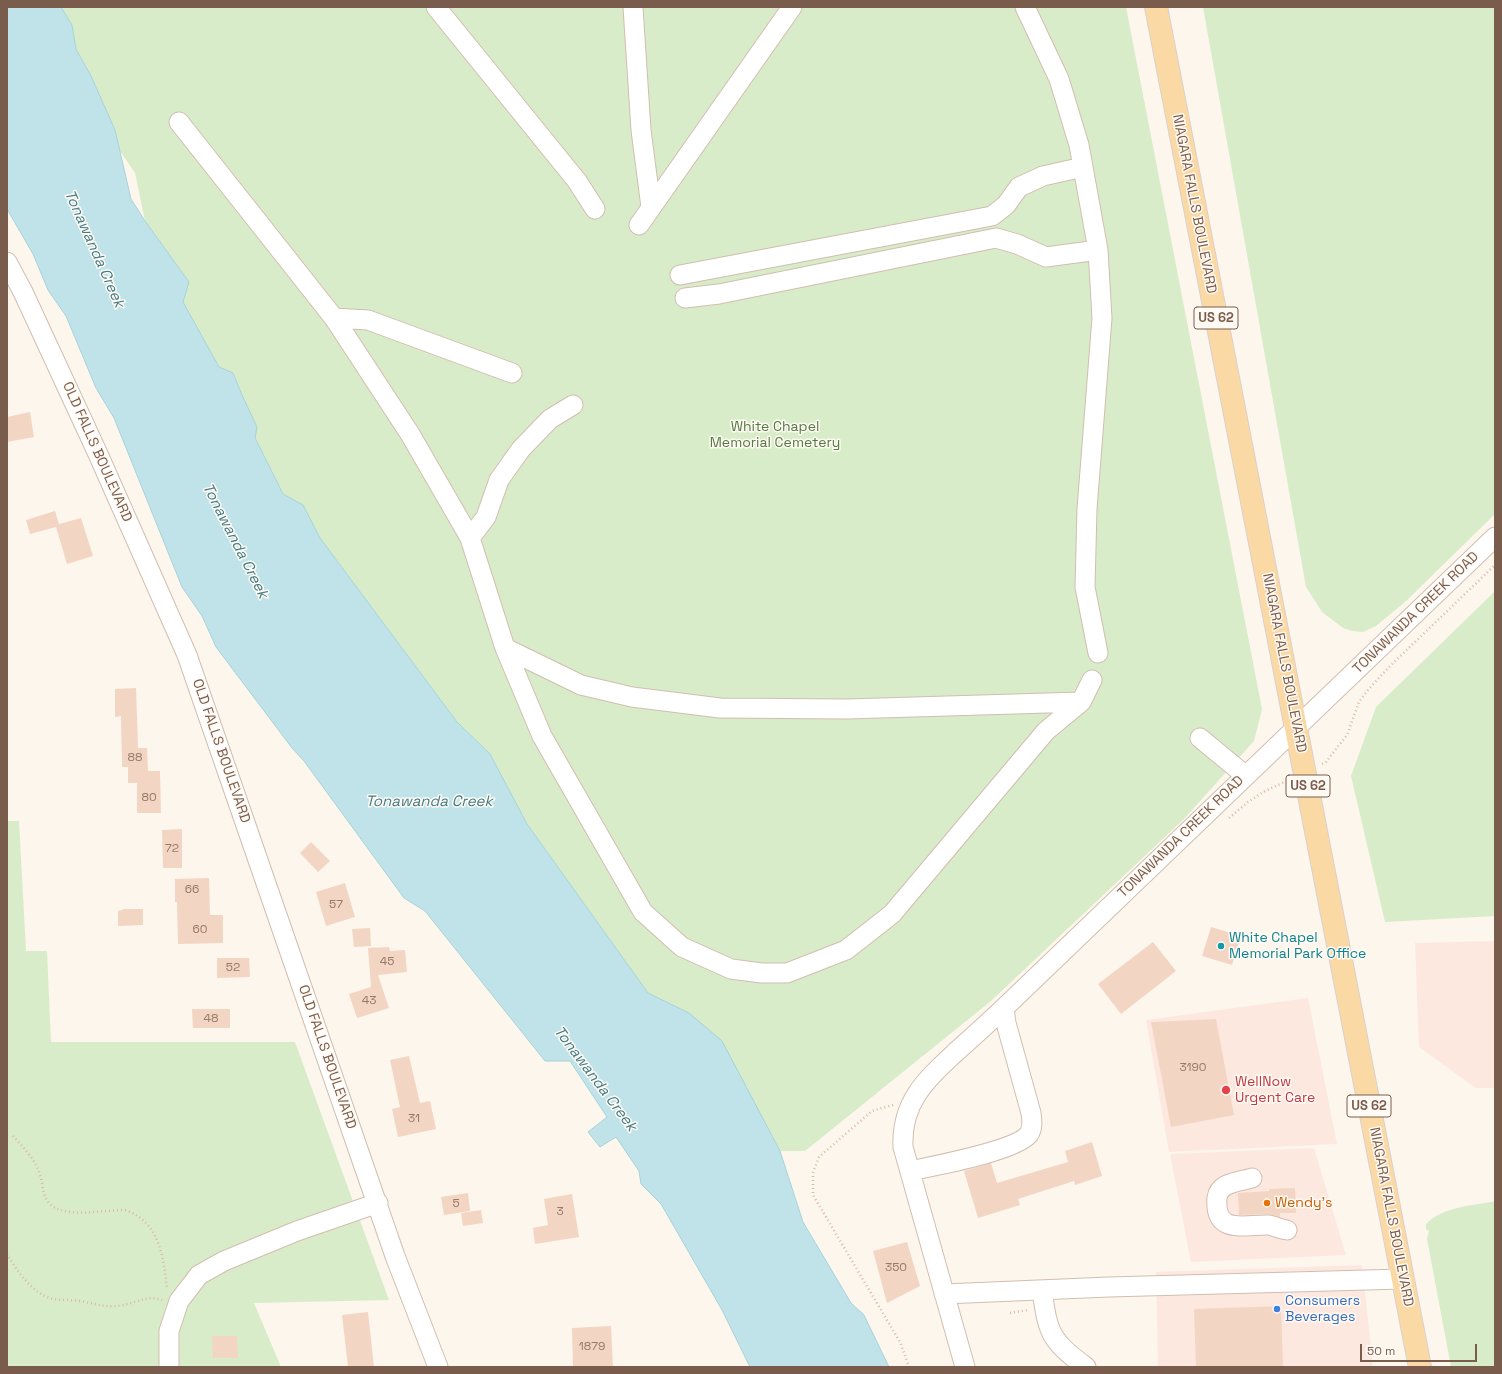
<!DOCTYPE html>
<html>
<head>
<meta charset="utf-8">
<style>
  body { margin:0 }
  #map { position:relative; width:1502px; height:1374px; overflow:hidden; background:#fdf6ec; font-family:"Space Grotesk",sans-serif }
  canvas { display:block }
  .frame { position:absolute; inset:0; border:8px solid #7a5c4d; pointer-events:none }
  .scale { position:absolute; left:1360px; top:1344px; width:117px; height:18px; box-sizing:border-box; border:2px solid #7a5c4d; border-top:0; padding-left:5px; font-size:12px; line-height:14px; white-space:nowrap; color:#7a5c4d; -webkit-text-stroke:3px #fffaf3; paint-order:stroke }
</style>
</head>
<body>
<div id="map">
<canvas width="1502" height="1374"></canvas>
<div class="frame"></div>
<div class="scale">50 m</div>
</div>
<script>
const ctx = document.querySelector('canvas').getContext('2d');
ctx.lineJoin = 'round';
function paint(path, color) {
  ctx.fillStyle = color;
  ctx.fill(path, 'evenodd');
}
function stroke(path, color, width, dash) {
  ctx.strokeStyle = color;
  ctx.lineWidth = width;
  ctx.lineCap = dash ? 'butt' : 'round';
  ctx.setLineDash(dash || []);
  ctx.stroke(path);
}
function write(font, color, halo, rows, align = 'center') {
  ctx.font = font + ' "Space Grotesk",sans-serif';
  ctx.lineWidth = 3;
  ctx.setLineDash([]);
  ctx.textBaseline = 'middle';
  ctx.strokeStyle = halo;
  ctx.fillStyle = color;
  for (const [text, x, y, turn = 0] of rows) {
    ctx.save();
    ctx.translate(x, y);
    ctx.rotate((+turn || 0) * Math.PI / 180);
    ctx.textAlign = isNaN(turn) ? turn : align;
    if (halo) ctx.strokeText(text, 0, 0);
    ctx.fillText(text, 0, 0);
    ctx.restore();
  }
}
paint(new Path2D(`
  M1495,941v147h-19l-57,-41 -4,-104z
  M1308,998l29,146 -168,8 -23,-132z
  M1314,1148l32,107 -155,7 -21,-108z
  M1362,1265l11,102h-215l-2,-95z`), '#fde8e0');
paint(new Path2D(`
  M61,7h1065l136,702 -8,32 -69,77 -194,183 -186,150h-25l-22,-39 -69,-99 -41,-20 -121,-169 -37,-70 -33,-32 -137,-184 -17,-33 -20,-11 -28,-56 -13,-43 -9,-22 -14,-6 -36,-65 6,-20 -44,-61 -10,-48 -15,-22 -5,-21 -29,-64 -10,-17 -4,-24z
  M1203,7h292v507l-91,89 -28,23 -13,6 -11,-1 -9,-3 -21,-16 -16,-25z
  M1495,591v325l-110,6 -34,-146 25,-69z
  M7,821h12l7,130h21l4,91h244l94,258 -135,3 27,64h-274z
  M1495,1201v166h-44l-24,-128 2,-8 -3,-2v-5c18,-18 46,-18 69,-23z`), '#d8ecc9');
const water = new Path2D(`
  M7,7h54l11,18 4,24 15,27 24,54 16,69 14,22 44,61 -6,20 36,65 14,6 9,22 15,32 -2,11 28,56 20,11 17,33 137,184 33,32 37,70 121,169 41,20 33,28 58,110 23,71 48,81 13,12 25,52h-139l-28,-57 -61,-106 -20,-20 -2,-13 -23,-34 -16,10 -12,-15 19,-15 -37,-56h-25l-120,-150 -21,-13 -100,-137 -12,-13 -76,-101 -14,-31 -20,-29 -68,-169 -18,-30 -30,-72 -18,-26 -15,-36 -26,-45z`);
paint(water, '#bfe3e8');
stroke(water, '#a5d3da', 1);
paint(new Path2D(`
  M30,412l4,25 -27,5v-25z
  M55,511l4,13 22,-6 12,38 -26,8 -11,-37 -26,7 -4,-14z
  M136,688l2,60h9l1,23h12l1,42h-24v-30h-9v-16h-6l-1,-51 -6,1v-28z
  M182,829v39h-19l-1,-38z
  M311,842l19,19 -12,11 -18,-19z
  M209,878l1,37h13v28l-45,1 -1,-42h-2v-23z
  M345,883l10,34 -29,9 -10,-34z
  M123,909h20v16l-25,1v-15l5,-1z
  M1211,927l30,9 -9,29 -30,-9z
  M370,928l1,18 -17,1 -2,-18z
  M1153,942l23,29 -55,43 -23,-30z
  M389,947l1,4 15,-1 2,22 -29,3 11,33 -32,10 -8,-24 22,-7 -3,-39z
  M217,958h32l1,19 -33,1z
  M192,1009h38v19h-37z
  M1216,1019l18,96 -63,12 -20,-105z
  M409,1056l11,47 10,-2 6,28 -38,8 -6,-28 8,-2 -10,-47z
  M1092,1142l10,34 -27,9 -1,-4 -56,18 2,6 -42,13 -14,-47 27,-8 6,20 71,-21 -3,-11z
  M1295,1188l1,25h-16v4l-11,-3 -30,1 -1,-22 31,-2v-2z
  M468,1193l2,18 -26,4 -3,-18z
  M572,1194l7,43 -44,7 -2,-16 15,-3 -4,-26z
  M481,1210l2,13 -20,3 -2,-13z
  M907,1242l13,44 -33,17 -14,-52z
  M1281,1306l2,61h-87l-2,-58z
  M368,1312l6,55h-26l-6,-52z
  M611,1326l2,41h-40l-1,-39z
  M212,1336h25l1,22h-25z`), '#f3d5c3');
const minor = new Path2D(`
  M436,7l141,174 18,28
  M633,7l8,123 10,77
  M1025,7l34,72 20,66 19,105 4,68 -15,191 -2,78 13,66
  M179,122l155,196 76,116 60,104 35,110 37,88 101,176 39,35 49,22 31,4h25l59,-23 46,-36 154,-183 35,-29 11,-22
  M639,225l153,-218
  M7,262l16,30 75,162 89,201 208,601 43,111
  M680,275l312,-59 14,-11 13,-18 24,-11 40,-9
  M685,298l34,-4 277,-56 21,6 29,13 52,-7
  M334,318l34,2 144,53
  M470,538l16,-21 13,-37 22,-31 29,-30 23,-14
  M505,648l76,37 51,12 88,11 127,1 234,-7
  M1200,738l46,38
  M910,1171c23,-5 106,-20 119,-37 4,-6 3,-14 2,-21l-25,-90 -2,-15
  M1252,1178c-13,4 -33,4 -35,20 -3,38 28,26 52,27 5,1 12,4 18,5
  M1042,1290c6,44 8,50 44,77
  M944,1294l165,-7 294,-8
  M169,1367v-36l10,-30 20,-26 25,-14 73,-30 81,-28
  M965,1367l-62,-220c-2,-46 24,-68 55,-97 16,-14 31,-28 46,-42l491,-471`);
const major = new Path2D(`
  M1156,7l264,1360`);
stroke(minor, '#d1beb0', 21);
stroke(major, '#dad1cd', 24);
stroke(new Path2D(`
  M1322,764l4,-2 21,-27 12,-33 8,-11 21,-23 107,-103
  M1229,818l19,-16 17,-11 24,-11
  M893,1105l-21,6 -53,46 -6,16v22l87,147 9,25
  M13,1136c8,9 17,18 23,29 12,21 -1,42 34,47 18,2 37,-2 55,-2 35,12 38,46 42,78
  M7,1254c10,17 26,41 47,45 10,2 21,0 31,3 15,3 22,6 39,3 14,-3 23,-10 38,-5
  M1010,1313l18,-3`), '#d9b8a5', 2.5, [1, 3]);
stroke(minor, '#fff', 19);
stroke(major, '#fbd9a5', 22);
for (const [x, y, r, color] of [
  [1221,946,4,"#0f9aa8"],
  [1226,1090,5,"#e0444e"],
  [1267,1203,4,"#e8710a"],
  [1277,1309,4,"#3f7fe0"]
]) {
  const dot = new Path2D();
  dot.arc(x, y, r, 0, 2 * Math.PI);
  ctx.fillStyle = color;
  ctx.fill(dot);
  stroke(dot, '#fffaf3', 1.5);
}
write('12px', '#987a6a', null, [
  ["88",135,758],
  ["80",149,798],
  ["72",172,849],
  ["66",192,890],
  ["57",336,905],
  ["60",200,930],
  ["45",387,962],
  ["52",233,968],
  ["43",369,1001],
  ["48",211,1019],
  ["3190",1193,1068],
  ["31",414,1119],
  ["5",456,1204],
  ["3",560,1212],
  ["350",896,1268],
  ["1879",592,1347]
]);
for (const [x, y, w] of [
  [1216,318,44],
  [1308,786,44],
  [1369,1106,44]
]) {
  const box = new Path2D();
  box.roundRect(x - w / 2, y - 11, w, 22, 3);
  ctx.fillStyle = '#fffaf3';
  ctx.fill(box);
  stroke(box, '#7a5c4d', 1);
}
write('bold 13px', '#7a5c4d', null, [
  ["US 62",1216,318],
  ["US 62",1308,786],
  ["US 62",1369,1106]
]);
write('14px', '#7a5c4d', '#fffaf3', [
  ["NIAGARA FALLS BOULEVARD",1194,204,79],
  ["OLD FALLS BOULEVARD",97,452,66],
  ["TONAWANDA CREEK ROAD",1416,613,-44],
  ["NIAGARA FALLS BOULEVARD",1284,663,79],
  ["OLD FALLS BOULEVARD",221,751,71],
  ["TONAWANDA CREEK ROAD",1181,837,-44],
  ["OLD FALLS BOULEVARD",327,1057,71],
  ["NIAGARA FALLS BOULEVARD",1391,1217,79]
]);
write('14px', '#537a41', '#fffaf3', [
  ["White Chapel",775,427],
  ["Memorial Cemetery",775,443]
]);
write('14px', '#0d838f', '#fffaf3', [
  ["White Chapel",1229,938],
  ["Memorial Park Office",1229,954]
], 'left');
write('14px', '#be3a42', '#fffaf3', [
  ["WellNow",1235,1082],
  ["Urgent Care",1235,1098]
], 'left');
write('14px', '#c56008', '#fffaf3', [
  ["Wendy's",1275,1203]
], 'left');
write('14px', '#366cbe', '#fffaf3', [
  ["Consumers",1285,1301],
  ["Beverages",1285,1317]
], 'left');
write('italic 15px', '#437c86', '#fffaf3', [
  ["Tonawanda Creek",94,249,66],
  ["Tonawanda Creek",235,541,63],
  ["Tonawanda Creek",429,802],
  ["Tonawanda Creek",595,1079,53]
]);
</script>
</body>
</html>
